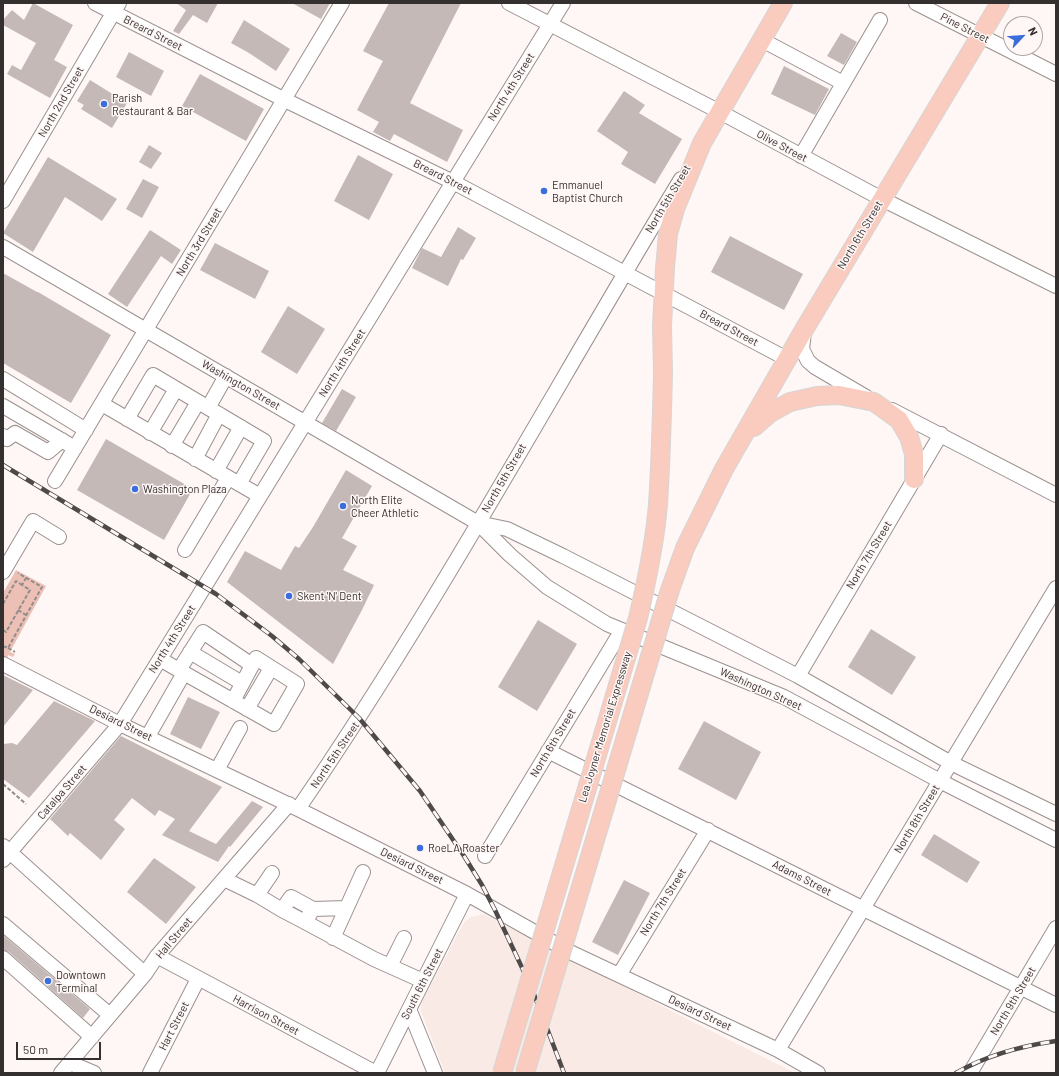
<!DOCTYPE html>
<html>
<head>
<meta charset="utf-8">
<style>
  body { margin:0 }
  #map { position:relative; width:1059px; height:1076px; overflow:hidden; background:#fef7f6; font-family:Barlow,sans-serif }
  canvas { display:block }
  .frame { position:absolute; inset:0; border:4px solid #34302f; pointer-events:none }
  .north { position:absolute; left:1003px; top:16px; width:40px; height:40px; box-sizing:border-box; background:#fef7f6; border:1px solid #ada7a6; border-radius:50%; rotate:64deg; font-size:11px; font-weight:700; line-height:16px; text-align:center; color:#34302f }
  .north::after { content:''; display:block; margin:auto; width:14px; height:18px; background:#3b6ddd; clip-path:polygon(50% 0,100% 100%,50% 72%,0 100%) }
  .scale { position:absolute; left:16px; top:1042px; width:85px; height:18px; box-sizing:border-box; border:2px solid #34302f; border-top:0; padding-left:5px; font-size:12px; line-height:14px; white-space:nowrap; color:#34302f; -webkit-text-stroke:3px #fef7f6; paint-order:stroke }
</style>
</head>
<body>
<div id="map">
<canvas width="1059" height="1076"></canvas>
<div class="frame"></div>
<div class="north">N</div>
<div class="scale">50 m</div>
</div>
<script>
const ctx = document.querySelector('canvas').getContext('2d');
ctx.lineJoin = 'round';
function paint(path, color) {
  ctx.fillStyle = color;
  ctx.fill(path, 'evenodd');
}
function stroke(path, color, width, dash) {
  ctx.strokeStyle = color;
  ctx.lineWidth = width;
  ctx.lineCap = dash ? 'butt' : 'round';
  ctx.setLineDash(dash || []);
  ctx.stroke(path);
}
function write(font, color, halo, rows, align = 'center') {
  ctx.font = font + ' Barlow,sans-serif';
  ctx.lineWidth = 3;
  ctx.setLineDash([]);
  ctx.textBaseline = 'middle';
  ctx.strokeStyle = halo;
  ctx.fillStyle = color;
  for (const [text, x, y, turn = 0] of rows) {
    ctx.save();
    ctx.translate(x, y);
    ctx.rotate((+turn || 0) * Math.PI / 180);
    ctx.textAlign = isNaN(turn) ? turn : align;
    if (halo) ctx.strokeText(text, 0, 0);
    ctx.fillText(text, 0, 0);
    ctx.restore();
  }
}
paint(new Path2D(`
  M484,914l211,109 100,50h-350l-25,-64 2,-7 42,-80 7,-5z`), '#faeae6');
paint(new Path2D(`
  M16,570l30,16 -36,66 5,2 -2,3 -5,-2 -5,22v-84z`), '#edc0b5');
paint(new Path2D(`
  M33,3l40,22 -19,35 13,7 -17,31 -43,-24 5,-9 9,5 15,-27 -33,-18v-5l9,-10 12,10z
  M176,3h42l-11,20 -14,-8 -14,19 -6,-3 13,-21z
  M292,3h38l-9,16z
  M389,3h72l-51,100 53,27 -16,32 -53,-28 -4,7 -17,-9 6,-10 -22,-12 26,-49 -20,-10z
  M244,20l46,29 -14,22 -27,-18 -18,-10z
  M841,33l16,9 -13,23 -17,-9z
  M129,52l35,19 -13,25 -35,-19z
  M784,66l45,23 -14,26 -44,-21z
  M200,74l64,35 -18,32 -64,-35z
  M90,80l37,23 -15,25 -31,-19 3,-4 -7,-4z
  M624,91l21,14 -6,8 43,26 -27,45 -34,-20 7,-12 -31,-21z
  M149,145l13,8 -11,16 -12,-7z
  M358,155l35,19 -24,46 -35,-19z
  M48,157l69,42 -15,22 -37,-24 -32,55 -30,-19z
  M143,179l16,8 -17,31 -16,-9z
  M458,227l18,11 -13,22 -2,-1 -13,27 -36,-18 10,-20 19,9z
  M150,230l31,20 -9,14 -11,-8 -34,51 -19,-13z
  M730,236l73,38 -19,36 -73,-38z
  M215,243l54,28 -14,28 -55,-29z
  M3,273l34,19h1l73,43 -40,68 -68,-40z
  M288,306l37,23 -28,45 -36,-22z
  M342,389l14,8 -20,34 -14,-8z
  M106,439l87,50 -29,51 -87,-50z
  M346,470l26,16 -30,52 15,8 -14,24 31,15 -12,25 -29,54 -106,-82 18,-31 36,19 14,-24 4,2 14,-21z
  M538,620l39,24 -40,67 -39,-24z
  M871,629l45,28 -24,38 -44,-28z
  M3,675l30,15 -30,37z
  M188,697l32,15 -19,37 -31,-15z
  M54,701l41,20 -66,77 -26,-19v-35l9,-1 5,2z
  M704,721l57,31 -25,48 -58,-31z
  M121,736l101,51 -33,44 27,13 36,-43 11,6 -33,40 -1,-1 -11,16 -56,-27 13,-16 -16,-9 -4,6 -23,-18 -18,22 11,9 -24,31 -31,-27 -2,3 -18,-17z
  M934,834l46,28 -13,21 -46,-28z
  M154,858l42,29 -30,37 -39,-32z
  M624,880l26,13 -32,62 -26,-13z
  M3,935l87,74 -7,9 -74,-66 -6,-2z`), '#c4b9b7');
const minor = new Path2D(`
  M95,3l190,97 168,82 334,177
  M509,3l211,109 162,87 174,87
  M916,3l140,71
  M762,40l81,43
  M801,156l79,-136
  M3,201l116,-198
  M3,247l475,276 32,32 37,32 60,37 177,73 156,84 116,59
  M804,332l-2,17 6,12 7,6 51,30
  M3,379l83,51
  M102,404l158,92
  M3,406l72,42
  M208,408l18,-32
  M892,410l164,85
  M127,419l26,-44 111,66 -25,43
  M150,433l26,-44
  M3,436l4,3 8,-6 33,19 14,-12
  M172,446l26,-44
  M195,459l24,-45
  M216,471l25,-44
  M55,481l287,-478
  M478,523l29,6 56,27 235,120 153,87 105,51
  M185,550l43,-72
  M3,572l30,-51 26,16
  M190,652l52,31
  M3,664l117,60 178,85 169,85 105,59 206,97 40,23
  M179,670l24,-38 49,33
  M184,673l90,51 23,-40 -41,-26 -23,43
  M798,676l143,-242
  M247,709l24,-41
  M148,736l36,-63 -24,-14
  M548,751l508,254
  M217,770l23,-42
  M298,809c139,-203 256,-420 383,-630
  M3,846l142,128
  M485,856l137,-226
  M3,860l117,-136 443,-721
  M224,879l33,16 25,15
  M257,895l15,-22
  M313,909l33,-1
  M305,922l-23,-12 9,-13 22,12 -8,13 69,37 49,22
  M3,924l107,91
  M333,938l30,-66
  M157,956l219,117
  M3,958l89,79
  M390,966l14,-28
  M619,975l89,-145
  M409,1009l26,64
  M778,1050l278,-462
  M70,1063l24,10
  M61,1073l84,-99 12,-18 132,-152
  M150,1073l48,-94
  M377,1073l90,-179
  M970,1073l86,-145`);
const major = new Path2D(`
  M663,372l-1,-46 3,-58 3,-34 7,-25 27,-66 81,-140
  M754,427l16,-14 20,-11 27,-6 22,-1 35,7 25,18 10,17 5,17v25
  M724,469l81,-141 195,-325`);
stroke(minor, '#9b918f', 16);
stroke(major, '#d6d6d5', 20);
stroke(new Path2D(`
  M3,604l13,-23 6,4
  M18,610l8,5
  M3,630l3,2 24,-42 -8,-5 4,-7
  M3,646l5,2 34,-61 -24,-14
  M8,648l7,4
  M3,784l23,20`), '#928d8c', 2, [4, 2]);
stroke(minor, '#fff', 14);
stroke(major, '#facbbf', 18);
const rail = new Path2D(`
  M3,465l213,129 56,42 27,23 60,59 61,73 44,65 18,29 13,25 37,79 32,84
  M956,1073c31,-18 65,-27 100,-32`);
stroke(rail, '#4e4a49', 4.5);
stroke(rail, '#fef7f6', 3, [9]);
const majorBridge = new Path2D(`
  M502,1073l136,-455c9,-38 17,-76 20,-114 3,-44 4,-88 5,-132
  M525,1073l145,-483 15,-42 39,-79`);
stroke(majorBridge, '#d6d6d5', 20, []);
stroke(majorBridge, '#facbbf', 18);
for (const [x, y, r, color] of [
  [104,104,4,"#3b6ddd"],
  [544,191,4,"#3b6ddd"],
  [135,489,4,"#3b6ddd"],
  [343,506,4,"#3b6ddd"],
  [289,596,4,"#3b6ddd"],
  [420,848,4,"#3b6ddd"],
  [48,981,4,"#3b6ddd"]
]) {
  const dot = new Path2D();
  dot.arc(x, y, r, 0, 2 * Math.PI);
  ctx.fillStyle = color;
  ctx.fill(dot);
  stroke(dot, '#fef7f6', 1.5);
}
write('11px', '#34302f', '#fef7f6', [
  ["Pine Street",965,28,27],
  ["Breard Street",153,33,27],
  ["North 4th Street",511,87,-58],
  ["North 2nd Street",61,102,-60],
  ["Olive Street",782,146,28],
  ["Breard Street",443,177,27],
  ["North 5th Street",668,199,-59],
  ["North 6th Street",860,235,-59],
  ["North 3rd Street",199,242,-59],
  ["Breard Street",729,328,28],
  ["North 4th Street",342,363,-58],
  ["Washington Street",241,385,30],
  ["North 5th Street",504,478,-60],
  ["North 7th Street",869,555,-59],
  ["North 4th Street",172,639,-58],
  ["Washington Street",761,689,24],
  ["Desiard Street",121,723,26],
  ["Lea Joyner Memorial Expressway",605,727,-73],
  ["North 6th Street",553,743,-59],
  ["North 5th Street",335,755,-56],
  ["Catalpa Street",62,792,-49],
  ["North 8th Street",917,819,-59],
  ["Desiard Street",412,866,26],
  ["Adams Street",802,878,27],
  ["North 7th Street",663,902,-58],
  ["Hall Street",174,938,-50],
  ["South 6th Street",422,984,-63],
  ["North 9th Street",1013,1001,-59],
  ["Desiard Street",700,1013,25],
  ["Harrison Street",266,1015,28],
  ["Hart Street",174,1026,-63]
]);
write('11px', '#34302f', '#fef7f6', [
  ["Parish",112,98],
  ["Restaurant & Bar",112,111],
  ["Emmanuel",552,185],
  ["Baptist Church",552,198],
  ["Washington Plaza",143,489],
  ["North Elite",351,500],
  ["Cheer Athletic",351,513],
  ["Skent 'N' Dent",297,596],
  ["RoeLA Roaster",428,848],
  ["Downtown",56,975],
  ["Terminal",56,988]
], 'left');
</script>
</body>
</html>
